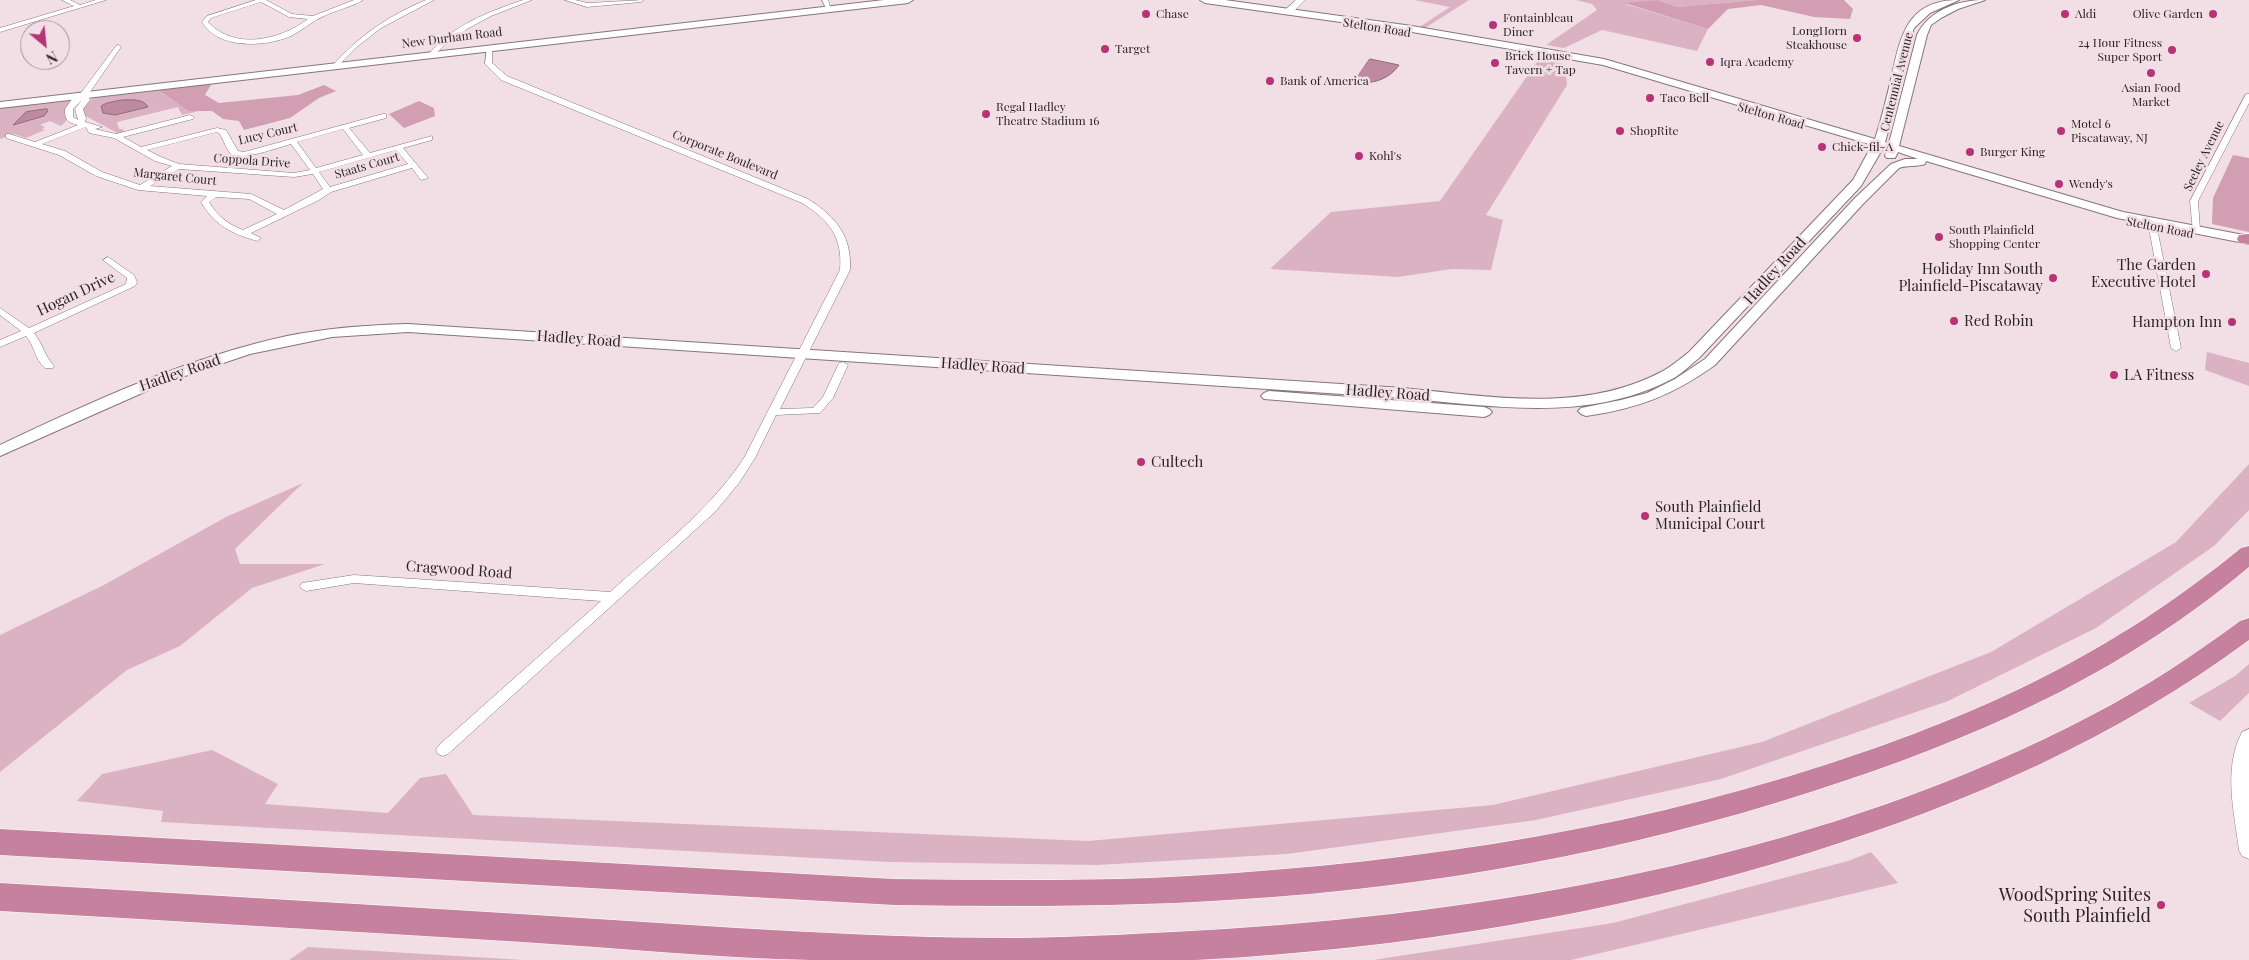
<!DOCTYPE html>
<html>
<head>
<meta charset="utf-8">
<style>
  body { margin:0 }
  #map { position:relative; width:2249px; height:960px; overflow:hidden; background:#f2dfe6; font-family:"Playfair Display",serif }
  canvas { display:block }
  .north { position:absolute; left:20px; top:20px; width:50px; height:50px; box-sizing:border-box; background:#f2dfe6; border:1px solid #a29499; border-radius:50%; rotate:152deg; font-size:14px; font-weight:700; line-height:20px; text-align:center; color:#2a2325 }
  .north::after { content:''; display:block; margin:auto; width:18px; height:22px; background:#b73276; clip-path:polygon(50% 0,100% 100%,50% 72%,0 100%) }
</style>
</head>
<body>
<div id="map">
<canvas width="2249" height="960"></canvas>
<div class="north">N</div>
</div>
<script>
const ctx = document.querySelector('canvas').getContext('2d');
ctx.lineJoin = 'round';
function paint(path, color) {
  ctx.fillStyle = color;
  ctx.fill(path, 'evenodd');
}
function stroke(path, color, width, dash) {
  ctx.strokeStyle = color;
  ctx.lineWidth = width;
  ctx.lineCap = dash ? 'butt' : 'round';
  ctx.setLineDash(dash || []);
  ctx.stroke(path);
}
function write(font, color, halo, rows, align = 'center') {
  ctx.font = font + ' "Playfair Display",serif';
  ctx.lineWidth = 5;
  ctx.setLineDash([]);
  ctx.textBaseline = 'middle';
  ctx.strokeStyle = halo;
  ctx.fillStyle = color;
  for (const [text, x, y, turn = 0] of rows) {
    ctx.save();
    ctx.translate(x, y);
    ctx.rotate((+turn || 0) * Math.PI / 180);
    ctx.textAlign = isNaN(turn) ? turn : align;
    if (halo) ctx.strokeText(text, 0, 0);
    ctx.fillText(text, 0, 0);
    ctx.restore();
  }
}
paint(new Path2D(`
  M1414,0h55l-44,28h-7l32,-21z
  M1576,0h181l-80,7 -20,-7 -32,4 83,25 -11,22 -95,-21 -38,18 -18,-3 51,-35 -5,-6z
  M1539,59l26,5 2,21 -81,130 17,5 -12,50 -39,-1 -54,8 -128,-8 61,-57 109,-11z
  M157,89l31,22h11l-17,4 -4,-8 -61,15 2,7h4l1,3 -5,2 -35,-19 -1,-8 9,-8 7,-3z
  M66,100l5,2 -6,11 2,7 -6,6 -11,-5 -10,4 5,2 -3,2 3,1 -19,8 -12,-4 -14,5v-31z
  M2207,352l42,11v23l-44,-16z
  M2249,464v46l-35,36 -118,82 -148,73 -227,78 -185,41 -249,34 -190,11 -209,-3 -727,-40 2,-11 -86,-10 25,-27 110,-24 66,34 -13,20 123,9 32,-35 26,-4 27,41 615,26 405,-36 269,-63 229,-90 185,-110z
  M303,483l-68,66 5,15h85l-73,24 -72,58 -53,24 -127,102v-137l102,-49 124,-69z
  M2249,664v29l-29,28 -31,-18 46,-27z
  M1871,852l27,31 -327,77h-198l240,-37 235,-62z
  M308,947l215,13h-234z`), '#dbb2c2');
paint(new Path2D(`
  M1657,0l20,7 80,-7h87l9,9 -3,10 -36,-2 -53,-12 -33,4 -20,20 -84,-26z
  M212,83l-7,12 14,8 79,-8 26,-10 12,6 -17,7 -29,20 -46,12 -5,-9 -16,-2 -11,-8h-24l-31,-22z
  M419,101l15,7 1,8 -31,12 -15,-14z
  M2233,155l16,3v74l-37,-8 1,-26z`), '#d29eb2');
const water = new Path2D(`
  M1370,59l29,6c-9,14 -29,21 -44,16z
  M122,100c9,0 21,-2 26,7l-33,8 -12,-2 -2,-7 6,-3z
  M47,109l1,2 -4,5 -31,9 13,-13z`);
paint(water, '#be8a9f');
stroke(water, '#926b7a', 1);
const minor = new Path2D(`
  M62,0h8l10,5 16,-5h10l-106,32v-4l74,-22z
  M256,0h10l26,14 21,2 41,-16h9c-11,7 -27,10 -39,16 -12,5 -21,14 -33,20 -25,11 -73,14 -89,-14l5,-6zM261,2l28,15 19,2c-28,21 -73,32 -100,3l3,-4z
  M426,0h8l-53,28 -23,18 -21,21h-4v-2c26,-29 56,-50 93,-65z
  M523,0h9l-41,16 -24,13 -22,16 -11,10 -5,-1c24,-29 59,-42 94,-54z
  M565,0h10l12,3 57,-3 -3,2 -54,5z
  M822,0h6l3,10h-4z
  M118,45l3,2 -33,48 2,5 -7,9 3,9 -1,4 17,5 -7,2 21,5 74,-19 4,2 -1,2 -70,18 18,10 76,-19 9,2 12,21 6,1 139,-38h3v4l-37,10 21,25 62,-17v4l-29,8 25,30 -7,2 -9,-12 -81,24 -12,8 -68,33 10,5 -4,3c-26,-8 -42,-15 -56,-39l6,-6 -69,-6 -42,-14 -37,-21 -53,-17v-4h3l26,8 43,-17c-11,-3 -13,-5 -13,-16l7,-10 9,-6 35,-47zM82,100l-7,9 3,11 -5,-3v-8zM86,127l3,6 25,5 41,23 17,5 -32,19 -38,-13 -37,-21 -23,-7zM343,129l20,26 -47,13 -19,-26zM217,132l3,2c3,5 7,17 12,21 9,6 48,-8 59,-11l19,26 -16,3 -115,-9 -18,-7 -14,-7zM396,150l12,14 -78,23 -11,-15zM179,169l115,8 19,-3 10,15 -39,21 -33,-16 -101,-8zM216,197l33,2 28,15 -34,16c-15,-6 -25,-13 -34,-28z
  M487,46l5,1v16l15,13 301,123c28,18 44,37 42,71l-70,139 33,-1 10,-11 16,-34 4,-1 5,3 -15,33 -13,15 -44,2 -21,43 -16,25 -24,29 -267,242 -5,2 -5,-2 -2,-4 2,-4 163,-145 -247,-18 -48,8 -4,-2 -2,-3 2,-3 52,-8 256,17c47,-42 99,-81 134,-134l96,-188c3,-33 -11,-50 -38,-67l-301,-123 -16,-16z
  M2246,94h3v9l-51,98 2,29 -1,2h-6l-3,-31z
  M2153,225l4,3 24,120 -5,3 -5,-3 -22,-120z
  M108,257l26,18 3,7 -2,4 -101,47c9,11 10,22 20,33l-1,2h-8c-11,-9 -10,-22 -19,-32l-26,11v-7l21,-9 -21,-16v-7l29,20 97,-44 1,-6 -24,-18z`);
const tertiary = new Path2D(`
  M1296,0h9l-14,14h-6v-4z
  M2249,729v130l-7,-3 -3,-6c-5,-40 -16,-81 3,-118z`);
const secondary = new Path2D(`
  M884,0h29l-5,3 -908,105v-6z
  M1200,0h25l187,26 192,33 271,80c7,-21 12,-43 17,-64 9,-41 16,-75 67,-75l-29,13 -16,15 -5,14 -14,65 -10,35 4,1 28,-108c12,-25 41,-35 68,-35l-27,9 -17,9 -10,7 -4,10 -28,111 224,66 126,24v8l-132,-26 -191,-57 -1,3c-9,3 -17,1 -26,4l-36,36 -148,161c-42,30 -78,44 -129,51l-5,-2 -3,-3 3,-3 40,-8 26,-7 28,-14 30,-20 150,-161 36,-34 14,-5h13l-20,-7 -3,6h-8l-2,-2 2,-7 -4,-1 -22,38 -162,172c-9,7 -17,16 -27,21 -84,44 -179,27 -269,19l-995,-66 -76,5 -82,17 -83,28 -167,74v-11c93,-44 186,-87 287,-109 40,-8 80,-11 121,-12l995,64c85,8 179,26 258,-16 10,-5 19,-13 28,-20l164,-172 19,-35 -269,-80 -191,-33 -207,-29z
  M1269,391l215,16 5,2 3,3 -3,3 -5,2 -220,-18 -3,-3 3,-3z`);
const motorway = new Path2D(`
  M2249,234v10l-10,-1 -2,-4 2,-4z
  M2249,546v21c-118,100 -256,164 -402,213 -185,63 -378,102 -574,117 -126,10 -252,10 -379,8l-894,-50v-26l894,50c85,1 171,2 256,-1 229,-11 459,-42 678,-114 156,-51 285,-111 413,-216z
  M2249,618v22c-132,98 -281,163 -437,212 -199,63 -408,97 -616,108 -54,0 -109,0 -163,0 -74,0 -147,0 -221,0 -97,-2 -193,-12 -290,-18 -174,-11 -348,-21 -522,-31v-28c173,10 347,20 520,31 165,10 331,24 497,24 69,-1 138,-5 208,-9 293,-19 607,-77 869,-215 52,-27 100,-59 146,-93z`);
stroke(minor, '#86757b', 1);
stroke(tertiary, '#86757b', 1);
stroke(secondary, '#86757b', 2);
stroke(motorway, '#fff', 1);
paint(minor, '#fff');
paint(tertiary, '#fff');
paint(secondary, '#fff');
paint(motorway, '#c6819e');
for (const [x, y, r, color] of [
  [1146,14,5,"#b73276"],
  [2065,14,5,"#b73276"],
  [2213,14,5,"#b73276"],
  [1493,25,5,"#b73276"],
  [1857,38,5,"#b73276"],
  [1105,49,5,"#b73276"],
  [2172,50,5,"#b73276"],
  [1710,62,5,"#b73276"],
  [1495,63,5,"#b73276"],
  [2151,73,5,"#b73276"],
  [1270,81,5,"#b73276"],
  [1650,98,5,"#b73276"],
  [986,114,5,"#b73276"],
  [1620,131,5,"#b73276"],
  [2061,131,5,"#b73276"],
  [1822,147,5,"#b73276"],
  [1970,152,5,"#b73276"],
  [1359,156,5,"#b73276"],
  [2059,184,5,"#b73276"],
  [1939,237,5,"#b73276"],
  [2206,274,5,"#b73276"],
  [2053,278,5,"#b73276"],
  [1954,321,5,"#b73276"],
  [2232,322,5,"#b73276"],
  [2114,375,5,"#b73276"],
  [1141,462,5,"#b73276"],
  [1645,516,5,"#b73276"],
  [2161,905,5,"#b73276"]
]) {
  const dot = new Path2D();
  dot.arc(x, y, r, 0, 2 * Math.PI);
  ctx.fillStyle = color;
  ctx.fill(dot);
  stroke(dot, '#f2dfe6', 2);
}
write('12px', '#2a2325', '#f2dfe6', [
  ["Chase",1156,14],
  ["Aldi",2075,14],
  ["Olive Garden",2203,14,"right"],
  ["Fontainbleau",1503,18],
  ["Diner",1503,32],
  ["LongHorn",1847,31,"right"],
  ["Steakhouse",1847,45,"right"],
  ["24 Hour Fitness",2162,43,"right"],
  ["Super Sport",2162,57,"right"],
  ["Target",1115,49],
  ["Brick House",1505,56],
  ["Tavern + Tap",1505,70],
  ["Iqra Academy",1720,62],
  ["Bank of America",1280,81],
  ["Asian Food",2151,88,"center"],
  ["Market",2151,102,"center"],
  ["Taco Bell",1660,98],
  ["Regal Hadley",996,107],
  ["Theatre Stadium 16",996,121],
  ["Motel 6",2071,124],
  ["Piscataway, NJ",2071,138],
  ["ShopRite",1630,131],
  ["Chick-fil-A",1832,147],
  ["Burger King",1980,152],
  ["Kohl's",1369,156],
  ["Wendy's",2069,184],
  ["South Plainfield",1949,230],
  ["Shopping Center",1949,244]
], 'left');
write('12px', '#2a2325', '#f2dfe6', [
  ["Stelton Road",1377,28,9],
  ["New Durham Road",452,38,-7],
  ["Centennial Avenue",1897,82,-76],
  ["Stelton Road",1771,116,16],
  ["Lucy Court",268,134,-13],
  ["Corporate Boulevard",725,155,22],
  ["Seeley Avenue",2204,156,-64],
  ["Coppola Drive",252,161,4],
  ["Staats Court",367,166,-16],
  ["Margaret Court",175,177,6],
  ["Stelton Road",2160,228,11]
]);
write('15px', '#2a2325', '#f2dfe6', [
  ["The Garden",2196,265,"right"],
  ["Executive Hotel",2196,282,"right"],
  ["Holiday Inn South",2043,269,"right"],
  ["Plainfield-Piscataway",2043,286,"right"],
  ["Red Robin",1964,321],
  ["Hampton Inn",2222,322,"right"],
  ["LA Fitness",2124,375],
  ["Cultech",1151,462],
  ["South Plainfield",1655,507],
  ["Municipal Court",1655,524]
], 'left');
write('15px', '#2a2325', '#f2dfe6', [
  ["Hadley Road",1775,271,-48],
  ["Hogan Drive",76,294,-25],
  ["Hadley Road",579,339,4],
  ["Hadley Road",983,366,4],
  ["Hadley Road",180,373,-19],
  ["Hadley Road",1388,393,4],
  ["Cragwood Road",459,570,4]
]);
write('18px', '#2a2325', '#f2dfe6', [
  ["WoodSpring Suites",2151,895],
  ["South Plainfield",2151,916]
], 'right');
</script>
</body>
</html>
